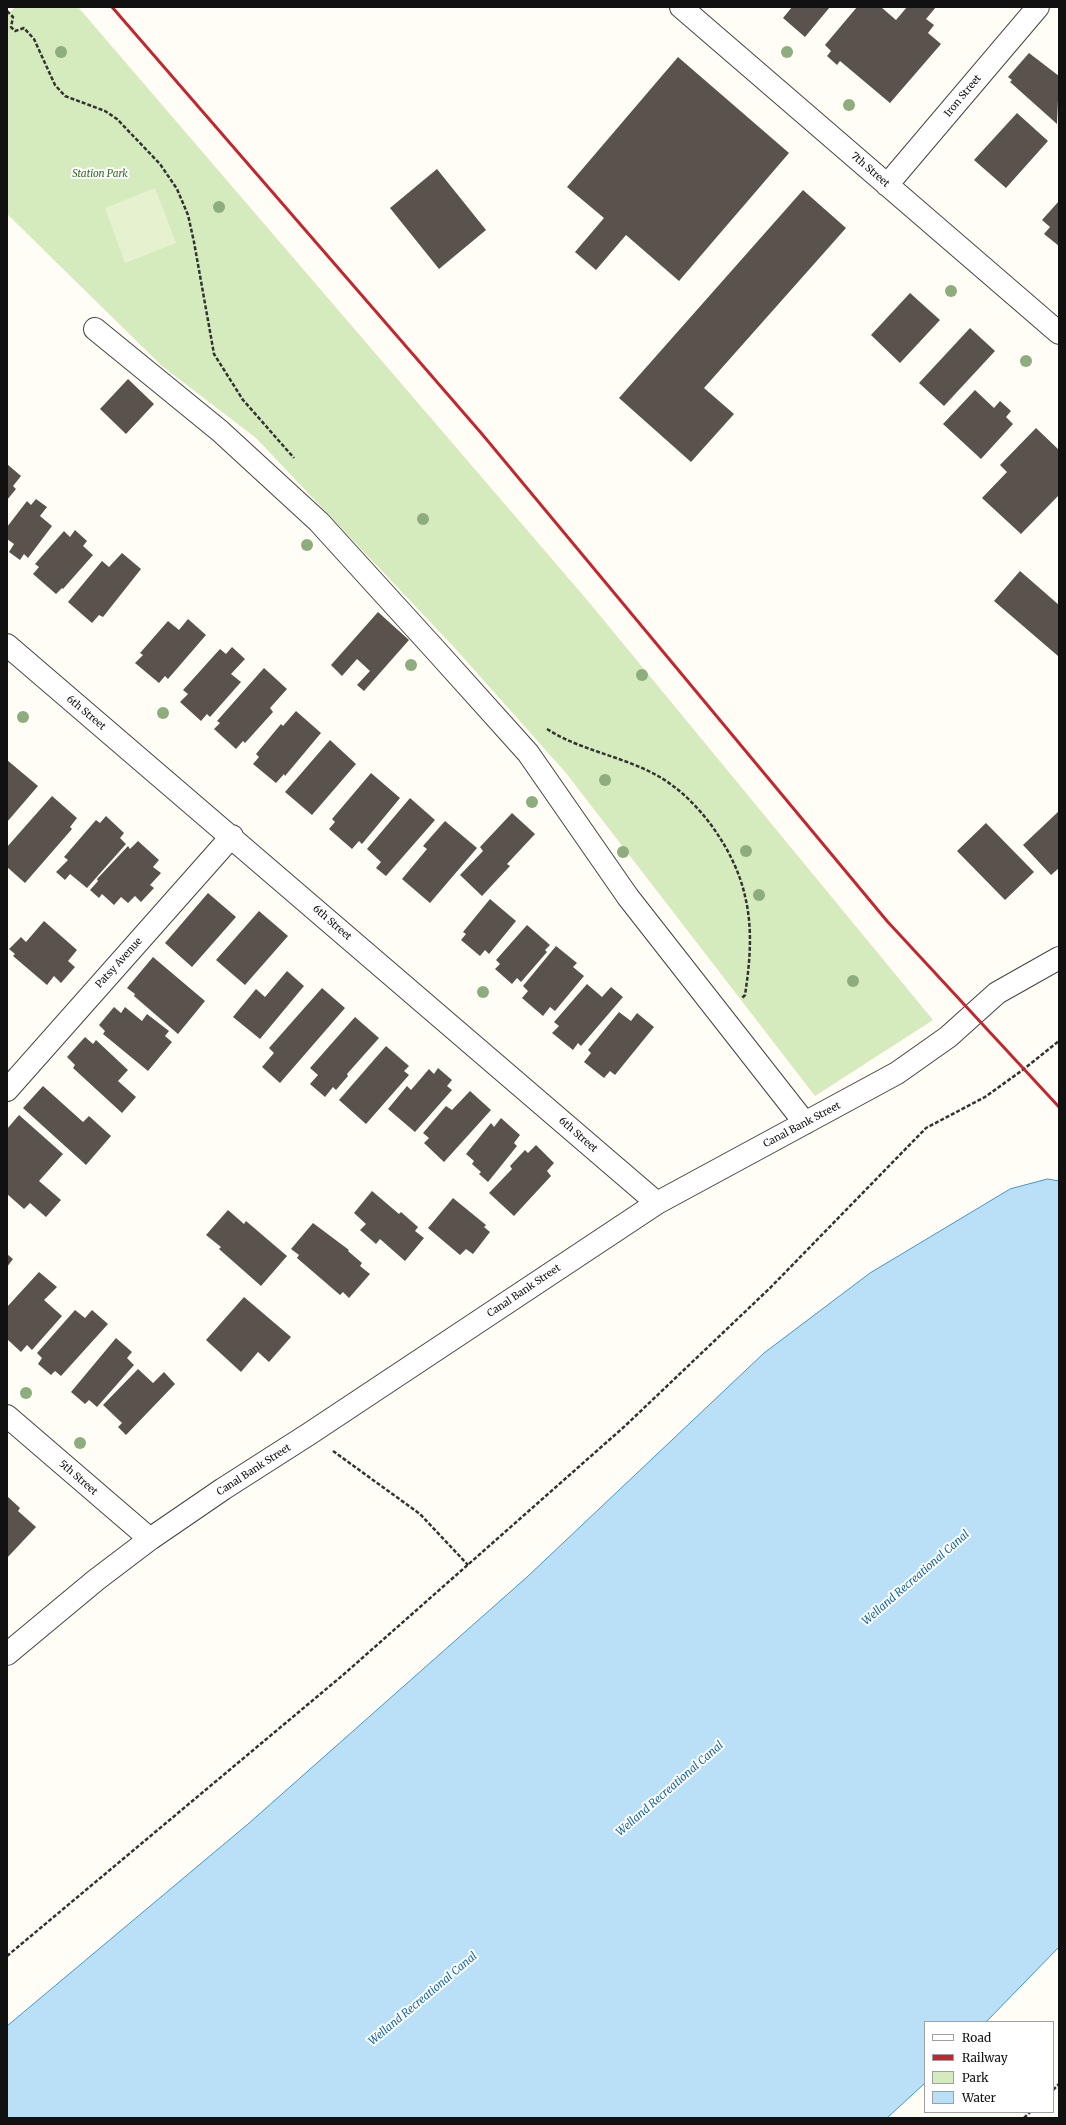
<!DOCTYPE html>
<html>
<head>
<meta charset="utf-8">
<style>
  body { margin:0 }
  #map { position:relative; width:1066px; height:2125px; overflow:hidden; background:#fffdf5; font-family:Merriweather,serif }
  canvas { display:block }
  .frame { position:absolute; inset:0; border:8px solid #111; pointer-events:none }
  .legend { position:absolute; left:924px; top:2021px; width:130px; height:92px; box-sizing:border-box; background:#fff; border:1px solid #a0a0a0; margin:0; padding:5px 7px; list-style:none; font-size:12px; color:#111 }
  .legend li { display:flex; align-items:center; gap:8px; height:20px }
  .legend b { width:20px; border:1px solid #a0a0a0 }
</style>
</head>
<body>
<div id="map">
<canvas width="1066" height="2125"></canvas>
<div class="frame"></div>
<ul class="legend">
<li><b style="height:5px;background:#fff"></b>Road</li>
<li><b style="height:5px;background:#c4262e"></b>Railway</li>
<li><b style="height:11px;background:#d5ebbd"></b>Park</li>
<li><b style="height:11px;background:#b9e0f7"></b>Water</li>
</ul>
</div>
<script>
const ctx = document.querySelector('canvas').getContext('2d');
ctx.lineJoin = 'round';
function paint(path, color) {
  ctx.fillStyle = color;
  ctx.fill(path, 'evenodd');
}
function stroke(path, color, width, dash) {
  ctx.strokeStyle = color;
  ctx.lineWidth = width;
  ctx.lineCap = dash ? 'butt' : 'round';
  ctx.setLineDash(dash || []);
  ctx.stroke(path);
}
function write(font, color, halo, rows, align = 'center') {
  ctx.font = font + ' Merriweather,serif';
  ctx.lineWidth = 4;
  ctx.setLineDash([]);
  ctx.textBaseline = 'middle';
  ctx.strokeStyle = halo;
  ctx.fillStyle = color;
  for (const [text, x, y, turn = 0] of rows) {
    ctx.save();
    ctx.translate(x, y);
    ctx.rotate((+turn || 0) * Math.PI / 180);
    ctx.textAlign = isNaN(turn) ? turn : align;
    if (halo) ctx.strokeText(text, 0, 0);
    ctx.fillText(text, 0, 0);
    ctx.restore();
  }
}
paint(new Path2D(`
  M15,7h63l510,594 345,419 -118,76 -249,-323 -113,-127 -197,-208 -94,-72 -155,-152v-199z`), '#d5ebbd');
paint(new Path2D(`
  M155,188l21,55 -51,20 -20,-55z`), '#e6f2cf');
const water = new Path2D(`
  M1048,1179l11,2v766l-73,75h-61v61l-38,35h-880v-92l241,-202 279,-247 237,-224 106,-80 140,-84z`);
paint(water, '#b9e0f7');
stroke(water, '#3f96cf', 1);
paint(new Path2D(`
  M792,7h38l-25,30 -22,-19z
  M857,7h24l15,13 11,-13h29l-10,12 8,6 -6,8 13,11 -51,59 -50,-42 -3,4 -10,-9 4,-5 -6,-6z
  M1029,53l30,23 -2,48 -47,-42 2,-2 -4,-3z
  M678,57l111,96 -110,128 -53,-46 -30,35 -21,-18 29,-34 -37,-31z
  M1017,113l31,28 -42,47 -32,-28z
  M437,169l49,61 -47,39 -49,-61z
  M803,190l43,38 -142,160 30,26 -43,48 -72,-64z
  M1059,201v45l-15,-12 6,-7 -8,-7z
  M910,293l30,27 -40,43 -29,-28z
  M970,328l25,23 -51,55 -25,-23z
  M128,379l26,25 -28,30 -26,-25z
  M975,390l19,18 6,-7 11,10 -5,6 7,7 -32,35 -38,-35z
  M1036,428l23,22v45l-38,39 -39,-36 25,-26 -7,-7z
  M7,464l14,12 -8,10 3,3 -9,11z
  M36,499l11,8 -7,9 12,10 -24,32 -4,-4 -4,6 -11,-8 5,-8 -7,-5v-12l20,-26 4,4z
  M75,530l12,11 -4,5 10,9 -30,34 -1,-1 -6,6 -23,-20 6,-7 -4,-3 29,-33 6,6z
  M122,553l19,16 -38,48 -4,-2 -7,8 -24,-21 34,-41 7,6z
  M1020,571l39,34 -1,51 -64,-55z
  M378,612l31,28 -45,51 -7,-6 13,-14 -13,-12 -15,17 -11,-11z
  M188,619l18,16 -38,44 -3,-3 -6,7 -24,-20 8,-8 -3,-2 28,-32 11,9z
  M232,647l13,12 -14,15 10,8 -31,35 -3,-3 -6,7 -21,-19 8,-8 -5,-4 37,-41 6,5z
  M264,668l23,21 -17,19 3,4 -28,31 -2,-2 -7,8 -22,-20 6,-6 -3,-2z
  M296,711l25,22 -36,43 -1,-2 -8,9 -23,-19 6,-7 -3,-3 25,-30 2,2z
  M330,740l26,24 -44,51 -27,-23z
  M7,760l31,26 -31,36z
  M371,773l29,25 -38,46 -3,-3 -7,8 -23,-20 6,-7 -3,-3z
  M52,796l25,22 -7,9 2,2 -47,54 -18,-16v-20z
  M410,798l25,22 -49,56 -10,-8 5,-6 -14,-13z
  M1059,811v57l-8,7 -28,-30z
  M512,813l23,21 -28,30 3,2 -28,30 -22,-21 23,-24 -3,-4z
  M106,816l18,17 -4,5 6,6 -39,44 -17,-14 -5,6 -9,-8 12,-12 -4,-3 32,-37 4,3z
  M445,821l32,27 -47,55 -28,-24 25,-30 -4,-3z
  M986,823l48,49 -29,28 -48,-49z
  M138,841l21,19 -6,7 8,6 -11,12 4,3 -13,14 -6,-6 -7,7 -7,-6 -7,8 -12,-11 -3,4 -9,-8 8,-9 -1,-2 31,-33 2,3z
  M208,893l28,24 -44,50 -27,-24z
  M490,899l26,22 -27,33 -4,-4 -5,6 -19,-16 5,-6 -3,-2z
  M259,911l29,25 -43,49 -29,-25z
  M44,921l33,29 -9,11 7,6 -14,16 -7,-7 -7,9 -34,-29 2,-2 -6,-5 12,-12 5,5z
  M527,925l23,20 -5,5 2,2 -26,30 -4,-4 -5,6 -17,-15 5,-5 -4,-4z
  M556,946l21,17 -4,4 11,9 -29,35 -5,-4 -7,9 -21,-18 6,-7 -5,-5z
  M153,957l52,44 -27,33 -44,-38 1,-2 -8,-6z
  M287,971l17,15 -44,53 -27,-22 23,-28 9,8z
  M587,984l15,13 9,-10 12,10 -42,49 -3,-3 -5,7 -21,-17 7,-7 -5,-4z
  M322,988l23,20 -65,75 -18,-16 12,-14 -5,-5z
  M114,1007l7,6 4,-6 17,14 5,-7 22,17 -4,5 7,6 -24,29 -45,-37 2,-3 -6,-6z
  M619,1012l12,9 6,-8 17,14 -39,48 -5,-4 -6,7 -20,-16 7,-9 -3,-3z
  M355,1017l24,21 -32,36 1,2 -12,14 -3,-3 -8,10 -15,-13 8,-9 -8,-7z
  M85,1037l8,7 3,-4 32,30 -10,11 18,16 -14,16 -49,-45 2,-3 -8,-8z
  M386,1046l23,20 -5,5 5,4 -43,49 -27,-24z
  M438,1068l14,12 -5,6 5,4 -37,42 -27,-23 19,-23 4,4 18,-21 5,5z
  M43,1086l40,36 6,-6 22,20 -25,29 -63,-57z
  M470,1091l21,19 -47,52 -20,-19 5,-5 -6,-5 23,-27 6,4z
  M19,1115l44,39 -24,27 22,19 -15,17 -16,-14 -6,6 -17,-15v-65z
  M501,1118l19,17 -6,8 3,3 -29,36 -9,-8 2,-2 -9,-8 2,-3 -8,-7 25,-31 3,4z
  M536,1145l18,18 -7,8 4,5 -37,40 -25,-23 23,-24 -2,-3 15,-16 3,3z
  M372,1191l27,23 2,-2 17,15 -3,4 9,7 -19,23 -25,-22 -4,5 -16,-14 6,-6 -12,-11z
  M453,1198l33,27 -2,2 6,5 -17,22 -7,-5 -6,6 -32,-27z
  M228,1210l16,14 2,-3 41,35 -26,30 -42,-37 2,-2 -15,-12z
  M313,1223l36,27 -1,1 14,12 -2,3 10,8 -21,24 -6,-6 -3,3 -43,-37 2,-3 -8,-6z
  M7,1254l6,5 -6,8z
  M39,1272l18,15 -13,13 18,16 -30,34 -5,-5 -6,7 -14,-13v-32z
  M244,1297l47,40 -22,25 -11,-10 -17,20 -35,-32z
  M75,1310l10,8 7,-8 16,14 -47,52 -6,-5 -4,4 -13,-11 4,-6 -5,-5z
  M116,1338l16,14 -5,6 7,7 -37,42 -8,-7 -4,4 -14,-12z
  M138,1369l15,14 11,-11 11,12 -49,51 -8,-8 4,-4 -19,-18z
  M7,1496l13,12 -2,3 18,16 -29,31z`), '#5a524d');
const minor = new Path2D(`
  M681,7l378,326
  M887,185l151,-178
  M95,329l125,102 99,91 120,132 89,99 100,144 177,226
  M7,645l650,558
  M7,1090l225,-254
  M7,1416l143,123
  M7,1654l89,-74 54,-41 73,-50 86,-55 348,-231 240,-130 51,-36 49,-44 62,-35`);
stroke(minor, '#444', 24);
stroke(new Path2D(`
  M7,11l6,6 -2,10 4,4 9,-3 10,11 21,46 10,11 40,15 12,8 43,45 17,25 11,26 6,27 20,112 29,46 51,58
  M547,729c34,22 76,27 111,47 41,23 77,75 87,120 8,33 5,66 0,99l-3,3
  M333,1451l87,63 48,51
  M7,1956l336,-281 282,-249 146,-139 155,-159 59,-31 39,-28 35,-28
  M1053,2090l6,-6
  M1024,2118l6,-6`), '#333', 2.5, [4, 2]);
stroke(minor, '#fff', 22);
stroke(new Path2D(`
  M112,7l370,427 405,487 172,186`), '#c4262e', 3);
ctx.fillStyle = '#8dad7f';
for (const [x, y] of [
  [61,52],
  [787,52],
  [849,105],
  [219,207],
  [951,291],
  [1026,361],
  [423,519],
  [307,545],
  [411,665],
  [642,675],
  [163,713],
  [23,717],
  [605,780],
  [532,802],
  [746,851],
  [623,852],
  [759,895],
  [853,981],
  [483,992],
  [26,1393],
  [80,1443]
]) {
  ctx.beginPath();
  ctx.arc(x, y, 6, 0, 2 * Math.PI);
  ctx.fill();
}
write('10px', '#111', '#fff', [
  ["Iron Street",963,96,-50],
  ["7th Street",870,170,41],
  ["6th Street",86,713,40],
  ["6th Street",332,923,41],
  ["Patsy Avenue",119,963,-48],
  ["Canal Bank Street",802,1125,-28],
  ["6th Street",578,1135,41],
  ["Canal Bank Street",524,1291,-34],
  ["Canal Bank Street",254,1470,-33],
  ["5th Street",78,1478,41]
]);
write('italic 10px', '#2f6b1f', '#fff', [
  ["Station Park",100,174]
]);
write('italic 11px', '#1768a6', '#fff', [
  ["Welland Recreational Canal",916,1578,-41],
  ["Welland Recreational Canal",670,1789,-41],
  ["Welland Recreational Canal",423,1999,-40]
]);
</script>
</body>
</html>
